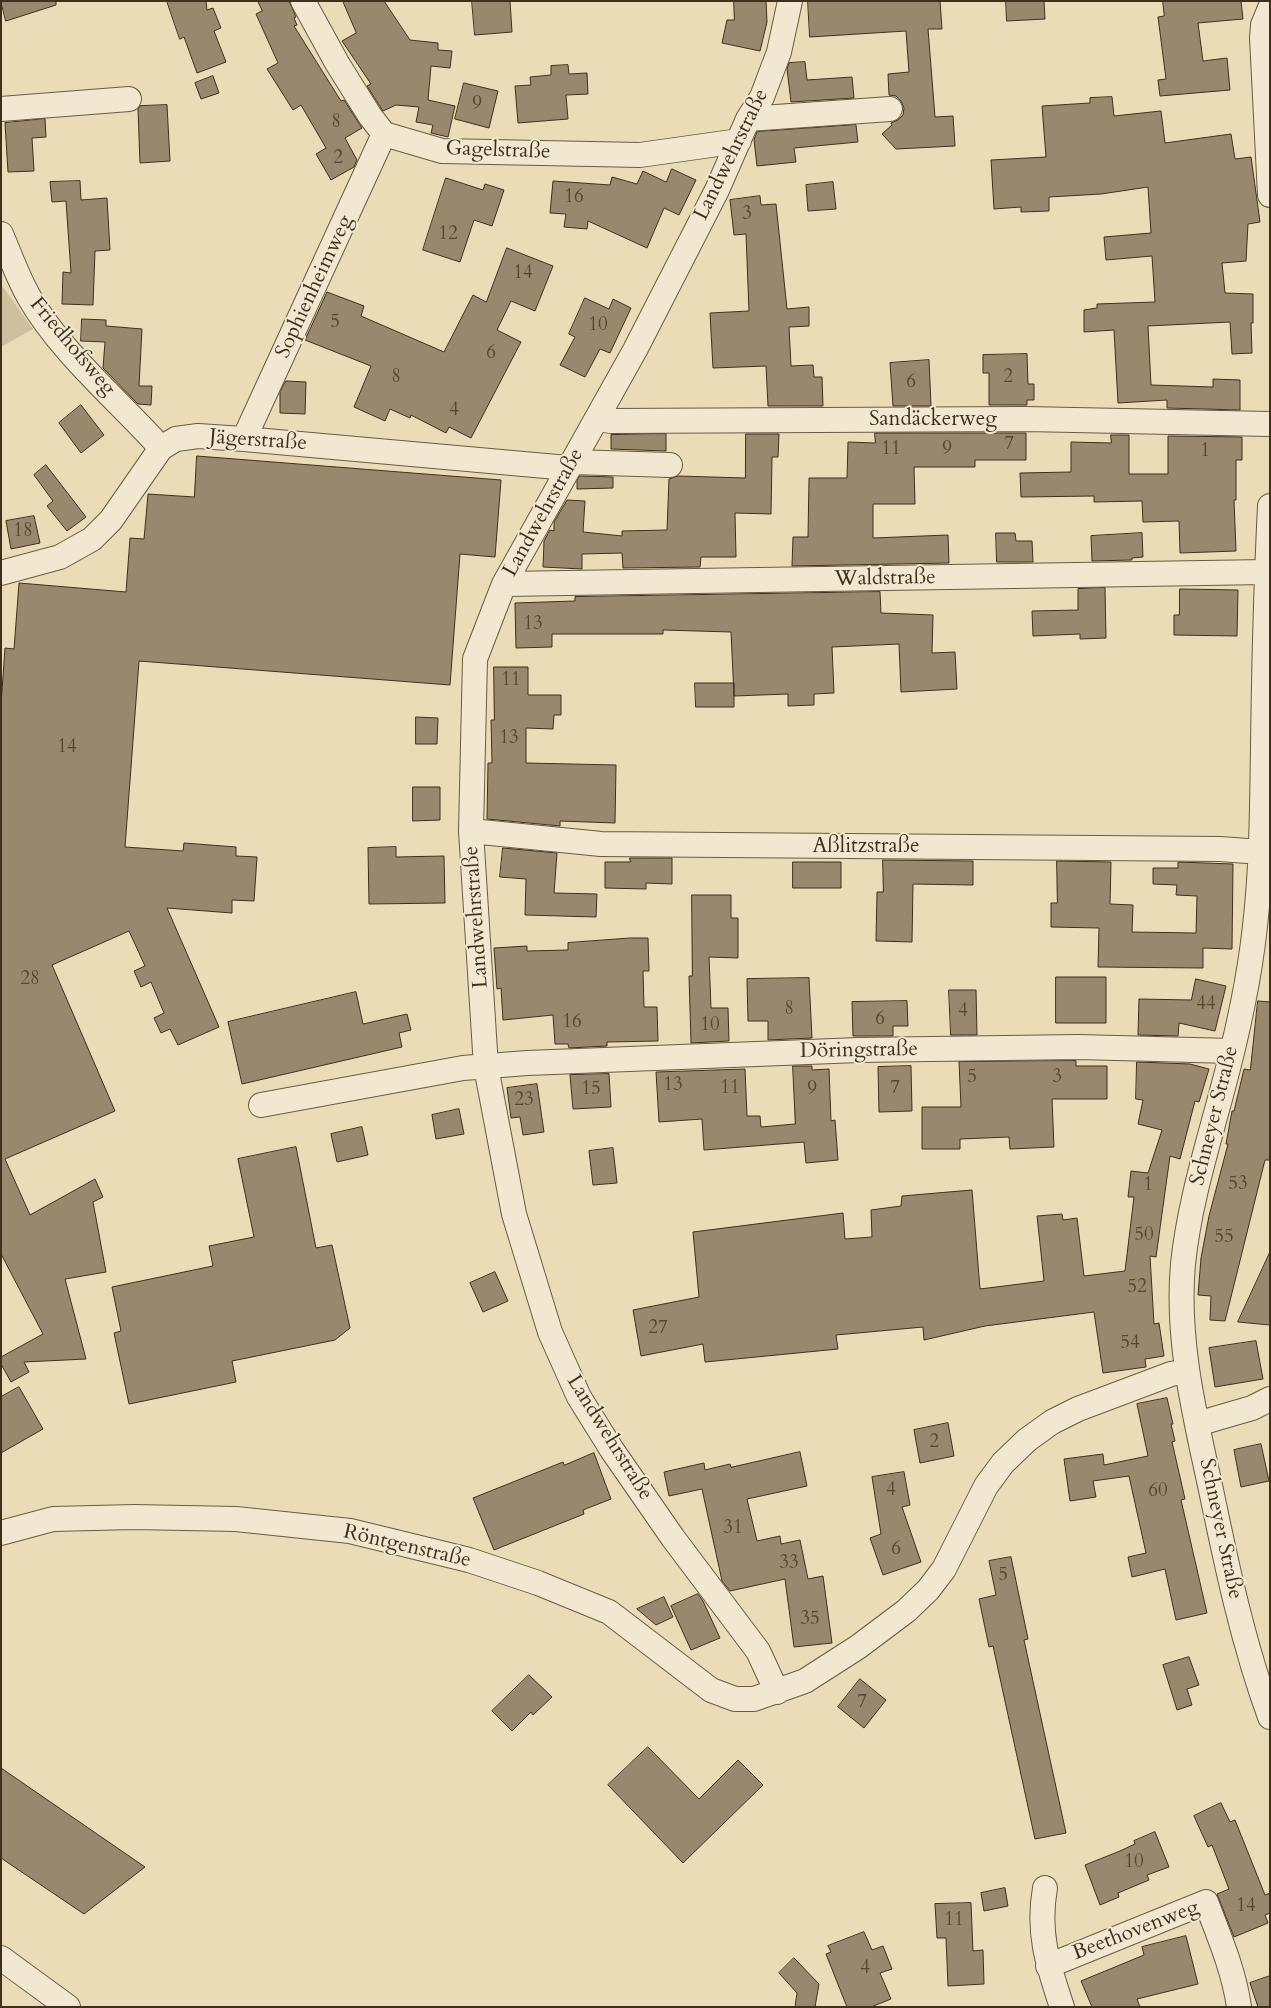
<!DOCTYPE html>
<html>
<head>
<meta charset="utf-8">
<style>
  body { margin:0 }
  #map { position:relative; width:1271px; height:2008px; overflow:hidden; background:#ebdcb8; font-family:Cardo,serif }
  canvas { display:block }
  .frame { position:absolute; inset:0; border:2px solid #3f2f1d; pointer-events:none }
</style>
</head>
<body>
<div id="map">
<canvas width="1271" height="2008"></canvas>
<div class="frame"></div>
</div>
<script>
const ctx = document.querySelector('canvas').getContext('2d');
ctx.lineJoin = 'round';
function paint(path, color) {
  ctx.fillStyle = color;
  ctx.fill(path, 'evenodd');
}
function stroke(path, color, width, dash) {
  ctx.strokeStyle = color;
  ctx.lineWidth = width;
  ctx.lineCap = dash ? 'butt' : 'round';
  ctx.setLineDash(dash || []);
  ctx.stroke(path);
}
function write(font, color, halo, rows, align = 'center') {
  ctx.font = font + ' Cardo,serif';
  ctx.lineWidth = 4;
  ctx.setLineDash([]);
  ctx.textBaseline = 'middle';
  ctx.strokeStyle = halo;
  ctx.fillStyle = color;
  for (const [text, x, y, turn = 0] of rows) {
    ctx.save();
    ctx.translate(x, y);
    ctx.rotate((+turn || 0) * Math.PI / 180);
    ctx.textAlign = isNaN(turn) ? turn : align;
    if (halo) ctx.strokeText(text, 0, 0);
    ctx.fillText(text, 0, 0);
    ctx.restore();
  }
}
paint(new Path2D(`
  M1,284l32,45 -32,18z`), '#cebf9e');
const building = new Path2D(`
  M1,1h55v4l-50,16z
  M167,1h39l1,9 6,-2 8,20 -7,3 12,31 -29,11 -13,-36 -4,2z
  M258,1h31l7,16 -2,1 3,7 -3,1 47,75 3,-1 18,28 -17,10 12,22 -3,7 -23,13 -15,-26 10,-6 -25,-43 -8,5 -26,-41 11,-6 -22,-49 6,-3z
  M343,1h41l26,39 28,3v7l14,1 -2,17 -19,-2 -3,34 27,6 -7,31 -17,-4 2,-8 -17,-3 3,-15 -23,-2 -13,6 -2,-3 -14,-22 4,-2 -29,-43 14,-8z
  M472,1h38l2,31 -37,3z
  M734,1h32l1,21 -7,29 -38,-8 5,-23h7z
  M808,1h132l2,28h-14l7,88 18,-1 2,30 -59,3 -14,-15 10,-9 -1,-2 7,-3 5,-5 1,-7 -3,-7 -5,-5 -7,-1 -1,-21 21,-2 -3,-41 -96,6z
  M1006,1h38l1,18 -38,2z
  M1163,1h78l2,18 -45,4 5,38 24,-3 3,32 -70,6 -2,-16 8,-1 -8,-62 6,-1z
  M805,62l2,18 45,-3 2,21 -63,4 -4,-33 2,-6z
  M568,65l1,9 18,-1 1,21 -22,1 2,24 -50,4 -3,-37 16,-1 -1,-8 21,-2v-9z
  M213,76l6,17 -18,6 -6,-16z
  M464,83l34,8 -9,37 -34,-9z
  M1112,97l2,19 47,-5 4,32 66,-9 4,25 16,-2 9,65 -12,2 -2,37 -24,2 3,30 28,1v29h-2l1,30 -20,1 -2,-32 -82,4 3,59 62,2v-8l27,1v30l-73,-2v-8l-49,3 -4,-73 -30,2v-22l13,-2v-4l58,-2 -3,-46 -46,4 -2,-23 47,-4 -3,-46 -47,7 -52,3v14l-28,1v-5l-27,2 -3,-49 55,-3 -4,-51 48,-3v-5z
  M167,105l3,56 -30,2 -2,-54 2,-3z
  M45,119l1,18 -14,1 2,33 -26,1 -3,-49z
  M856,125l2,17 -64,6 2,14 -39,4 -3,-26 3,-8z
  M672,169l24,11 -17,35 -15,-7 -17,40 -59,-27 -1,8 -23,-2 2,-13 -16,-1 3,-32 57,4 2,-8 25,7 6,-13 23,11z
  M446,178l37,12 2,-6 19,6 -12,36 -18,-6 -14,42 -37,-12z
  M80,181l1,19 26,-2 3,52 -15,1 -2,54 -31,-1 1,-32 8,1 -5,-72 -14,1 -2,-20z
  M833,182l3,27 -28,2 -2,-26z
  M760,196l1,9 15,-1 11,105 22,-2v19l-20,1 2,39 22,-1 1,12h8l1,29h-55l-2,-40 -53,2 -3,-55 39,-2 -3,-77 -12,1 -4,-35z
  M507,248l46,18 -18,45 -24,-10 -14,29 24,12 -50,96 -22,-11 -3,6 -35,-18 -1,3 -20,-9 -5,12 -31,-14 17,-41 -66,-26 22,-48 37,14 -3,10 83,36 29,-57 13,7z
  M585,298l24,11 4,-10 18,9 -21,45 -10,-4 -15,28 -25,-12 15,-28 -6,-3z
  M82,319l24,1v6l36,3 -3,57h13l-1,19 -13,-1 -35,-36 2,-26 -24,-1z
  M1027,354l1,30h6v16h-7v5h-38v-32h-6v-18z
  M929,360l2,46h-38l-3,-43z
  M286,381l20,1 -1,32 -25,-1v-21z
  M81,405l23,30 -23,18 -22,-30z
  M875,433h151v27h-51v7h-61l1,37h-42v34l75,-3 1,28 -157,3 1,-29h15l1,-59h38l1,-36 27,1z
  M666,434v17l-55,-2v-14z
  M746,434h33l-1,23h-6l-1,57 -36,-1 1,44h-35l-1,10 -77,1 -1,-15 -40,1v15l-39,-2 1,-26 6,-11 4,1v-9l13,-22 18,1 -2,31 39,4v-5l45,-1 2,-51 9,-3 67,2z
  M1111,435h18v39h39v-38l74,1v23h-6v40h-2l2,51 -56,2 -1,-32 -36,1 -1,-21 -48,1v-6l-73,1 -1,-24 51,-1v-30l40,1z
  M197,456l304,24 -6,77 -35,-3 -10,131 -311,-24 -14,186 58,4 1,-8 52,4v9l21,1 -3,44 -22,-1v13l-65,-5 52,119 -41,18 -8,-16 -9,4 -7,-15 10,-5 -13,-31 -10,5 -7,-16 11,-5 -16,-35 -77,34 63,146 -110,48 25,56 65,-36 8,18 -10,5 13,70 -41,7 21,80 -62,3 5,10 -18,10 -10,-18v-7l42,-23 -42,-80v-549l4,-57 9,1 5,-66 107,9 4,-54 14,1 4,-45 46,3z
  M46,465l40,52 -19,14 -20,-25 6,-5 -19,-26z
  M580,476l33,1v11l-36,1v-8z
  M34,516l6,27 -29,6 -5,-28z
  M996,533h19l1,8h16l1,21h-36z
  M1142,533l1,24 -11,1v2l-40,1 -1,-25z
  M1105,588l1,50 -26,1v-5l-47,2 -1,-25 46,-1v-21z
  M1180,589l58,1 -1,46 -63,-1v-20h5z
  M880,592l1,21 52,2 -1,38 23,-1 2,37 -56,3 -2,-48 -67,3 2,46 -20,1v11l-26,1v-12l-54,2 -3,-64 -68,-2v4h-111v13l-36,1 -1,-45 60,-2v-4z
  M494,667h34v28h33v20h-7l-1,14 -27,-1v35l90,2 -1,58 -55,-2v5l-73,-7 1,-56h4l-1,-43h3z
  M695,683h39v24h-38z
  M416,717l22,1 -1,26h-21z
  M413,787h27v33l-27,1z
  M396,847v10l48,-1 1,47 -76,1 -1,-56z
  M503,848l54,5 -3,40 43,1 -1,23 -71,-2 1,-36 -26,-2z
  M630,858h42v26l-26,-1v6l-41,-1v-26h25z
  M883,860l90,1v24l-60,-1 -1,58 -36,-1 1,-49h6z
  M1057,861l54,1 -1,42 23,1 -1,27 64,1 1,-37 -21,-1 1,-10 -24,-1v-16h25v-6l55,2 -1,85 -29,-1v20l-105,-1 1,-39 -48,-1v-24h6z
  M793,862h48v26h-48z
  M692,895h39v23h7v40l-29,-1 2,51h17l1,33 -38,2 -2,-67h3z
  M630,938h18l1,33h-6l1,36h13l1,34 -51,1v4l-38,2 -1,-4h-13l-2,-29 -50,5 -2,-32 -4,1 -3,-41 33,-2v5l41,-1v-7z
  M1056,977h50v46h-50z
  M809,978l3,60 -44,2v-19h-20l-1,-42z
  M1196,979l30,7 -11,45 -36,-8 -1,13 -40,-1 1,-36 52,1z
  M949,990h27l1,45h-26z
  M356,992l7,32 44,-10 4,16 -12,3 3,14 -160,37 -14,-62z
  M907,1001l1,25h-15v10h-40l-1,-34z
  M1258,1001l12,1v158h-5l-40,161 -15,-1 1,-24 -13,-1 3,-37 8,-42 19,-72h-2l6,-33h2l10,-42 6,1z
  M1076,1061v5h31v33h-55l2,48 -44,2 -1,-12 -49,2v10h-38v-42h39l-2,-45z
  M1137,1062l53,2 19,5 -10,33 -4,-1 -15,58 -10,-3 -14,101 -6,-1 4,68 5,-1 5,33 -19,3 1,8 -43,6 -9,-61 -109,14 -61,14 -1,-13 -87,8 2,14 -133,13 -2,-18 -62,12 -8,-46 66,-13 -6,-65 150,-19 2,26 27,-2 -1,-27 30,-4 1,-10 70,-6 8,99 64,-8 -7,-65 25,-2 1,6 14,-2 7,58 41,-5 9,-74h-6l3,-26 17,2 14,-43 -24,-6 5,-24 -7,-1z
  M793,1066h19v4l17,-1 2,52 4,-1 3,40 -32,3 -2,-21 -100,8 -2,-31 -43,3 -3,-50 89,-3 2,47h13l1,11 34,-3z
  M911,1066l1,45 -33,1 -1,-45z
  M609,1074l2,33 -38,2 -3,-34z
  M537,1084l7,48 -21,3 -3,-18 -9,1 -4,-30z
  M459,1109l5,25 -28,5 -4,-24z
  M362,1127l6,28 -31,7 -6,-28z
  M296,1147l20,101 16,-3 18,83 -15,12 -103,21 4,21 -107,22 -15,-71 7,-2 -9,-44 101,-21 -4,-20 45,-9 -16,-78z
  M613,1148l4,35 -24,2 -4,-34z
  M1270,1252v73l-32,-3z
  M495,1272l13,29 -25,11 -13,-29z
  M1256,1341l7,38 -48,8 -6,-39z
  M19,1387l24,42 -42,24v-56z
  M1167,1398l6,26h-2l4,17 -3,1 13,57 -4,1 26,113 -31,7 -11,-51 -33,8 -4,-20 18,-4 -17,-77 -36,5 3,16 -26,4 -6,-42 39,-5 1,11 44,-9 -11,-52z
  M948,1423l6,33 -34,7 -6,-33z
  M1261,1444l8,37 -28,6 -7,-37z
  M800,1452l7,34 -60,13 10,42 23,-5 1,8 19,-4 8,39 15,-3 9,67 -38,4 -9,-68 -55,12 -8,-10 -20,-92 -33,7 -5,-24 40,-9 1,7 25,-6 1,3z
  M594,1453l17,46 -28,11 1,4 -90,36 -21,-52 90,-36 1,3z
  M904,1472l6,33 -8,2 19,55 -38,13 -13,-37 11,-4 -9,-57z
  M1011,1557l17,82 -4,1 42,193 -31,6 -42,-193 -4,1 -10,-48 17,-4 -7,-34z
  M698,1594l5,7 17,37 -29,12 -20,-44z
  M664,1597l9,20 -17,8 -19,-16z
  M1189,1657l10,28 -12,4 5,16 -15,5 -14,-45z
  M529,1675l23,22 -19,18 -2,-3 -19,19 -20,-20z
  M860,1679l26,21 -22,28 -26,-21z
  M648,1747l51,52 39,-39 25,25 -80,78 -75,-78z
  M1,1768l144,99 -61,47 -83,-56z
  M1221,1803l9,19 5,-2 30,75 5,-2v20l-5,2 3,8 -34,14 -17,-43 12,-5 -17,-44 -4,2 -14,-31z
  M1155,1832l14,35 -22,8 2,5 -31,13 1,4 -19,8 -15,-40 35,-14 15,-7 -1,-3z
  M1005,1888l3,18 -24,5 -3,-18z
  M971,1903l2,48 10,-1 1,34 -36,2 -2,-48h-9l-2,-34z
  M864,1932l8,18 11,-4 9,23 -12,4 11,26 -20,8h-24l-21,-53 5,-2 -3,-6z
  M1186,1936l12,48 -61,15 3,8h-48l-11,-26 63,-26 -2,-8z
  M794,1958l25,26 -4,23h-20l2,-14 -18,-20z
  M1270,1976v31h-12l-8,-24z`);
paint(building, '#98896e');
stroke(building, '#3f2f1d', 1);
const minor = new Path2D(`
  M303,1l34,62 33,53 14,18 58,17 198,4 99,-14
  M1270,8l-7,17 -1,13 8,157
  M1,109l128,-10
  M748,119l142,-10
  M1,234c9,21 17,44 28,63 32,56 89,103 132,151
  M597,419l14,2 414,-2 245,5
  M244,439l140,-305
  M572,462l98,3
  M1270,506c-4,80 -6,160 -7,241 -1,59 -1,119 -8,179 -6,57 -19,114 -34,169 -15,56 -32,111 -38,169 -7,76 12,152 28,226 16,77 32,153 59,227
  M1,573l59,-16 32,-18 19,-19 50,-72 15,-9 22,-3 46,3 324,29
  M504,584l763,-12
  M471,831l130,13 619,5 41,3
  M261,1105l202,-37 64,-5 332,-13 219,-3 154,4
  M1197,1424l55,-16 18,-9
  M1,1533l52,-14 81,-2 102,2 114,12 119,29 69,23 71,29 102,78 24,9h19l51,-18 53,-34 48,-36 22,-21 16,-21 42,-83 17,-23 24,-23 25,-18 26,-13 93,-35 16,-3
  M777,1692l-19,-41 -85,-113 -61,-88 -33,-53 -29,-65 -36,-118 -28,-147 -15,-236 4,-172 29,-75 131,-234 82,-160 31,-71 14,-22 17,-45 11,-51
  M1045,1888c-8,45 3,77 17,119
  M1,1958l67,49
  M1048,1966l158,-64c13,34 28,69 33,105`);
stroke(minor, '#6a5a44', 26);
stroke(minor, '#f2e8d1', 24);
write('19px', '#554631', null, [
  ["9",477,105],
  ["8",336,123],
  ["2",338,159],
  ["16",574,198],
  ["3",747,215],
  ["12",448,235],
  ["14",523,274],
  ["5",335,323],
  ["10",598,326],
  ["6",491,354],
  ["8",396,378],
  ["2",1008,378],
  ["6",911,383],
  ["4",454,411],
  ["7",1009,445],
  ["11",891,450],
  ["9",947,450],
  ["1",1205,452],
  ["18",23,532],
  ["13",533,625],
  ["11",511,681],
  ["13",509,739],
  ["14",67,748],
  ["28",30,980],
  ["44",1206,1005],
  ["8",789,1010],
  ["4",963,1012],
  ["6",880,1020],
  ["16",572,1023],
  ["10",710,1026],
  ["5",972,1078],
  ["3",1057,1078],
  ["13",673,1086],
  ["11",730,1089],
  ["7",895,1089],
  ["15",591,1090],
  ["9",812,1090],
  ["23",524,1101],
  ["53",1238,1185],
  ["1",1148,1186],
  ["50",1144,1236],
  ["55",1224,1238],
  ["52",1137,1288],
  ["27",658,1329],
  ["54",1130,1344],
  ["2",934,1443],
  ["4",891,1491],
  ["60",1158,1492],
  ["31",733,1529],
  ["6",896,1550],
  ["33",789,1564],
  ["5",1003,1576],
  ["35",810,1620],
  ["7",862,1703],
  ["10",1134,1863],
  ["14",1246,1907],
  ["11",954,1921],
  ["4",865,1969]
]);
write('21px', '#3f2f1d', '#f2e8d1', [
  ["Gagelstraße",498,151,2],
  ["Landwehrstraße",732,155,-64],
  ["Sophienheimweg",315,287,-65],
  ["Friedhofsweg",72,347,50],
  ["Sandäckerweg",933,420],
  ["Jägerstraße",258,441,4],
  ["Landwehrstraße",544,513,-61],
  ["Waldstraße",885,579,-1],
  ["Aßlitzstraße",866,847],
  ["Landwehrstraße",477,917,-94],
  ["Döringstraße",859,1051,-1],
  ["Schneyer Straße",1215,1116,-76],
  ["Landwehrstraße",609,1438,58],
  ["Schneyer Straße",1220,1529,78],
  ["Röntgenstraße",407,1547,13],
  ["Beethovenweg",1136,1931,-21]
]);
</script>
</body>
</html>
